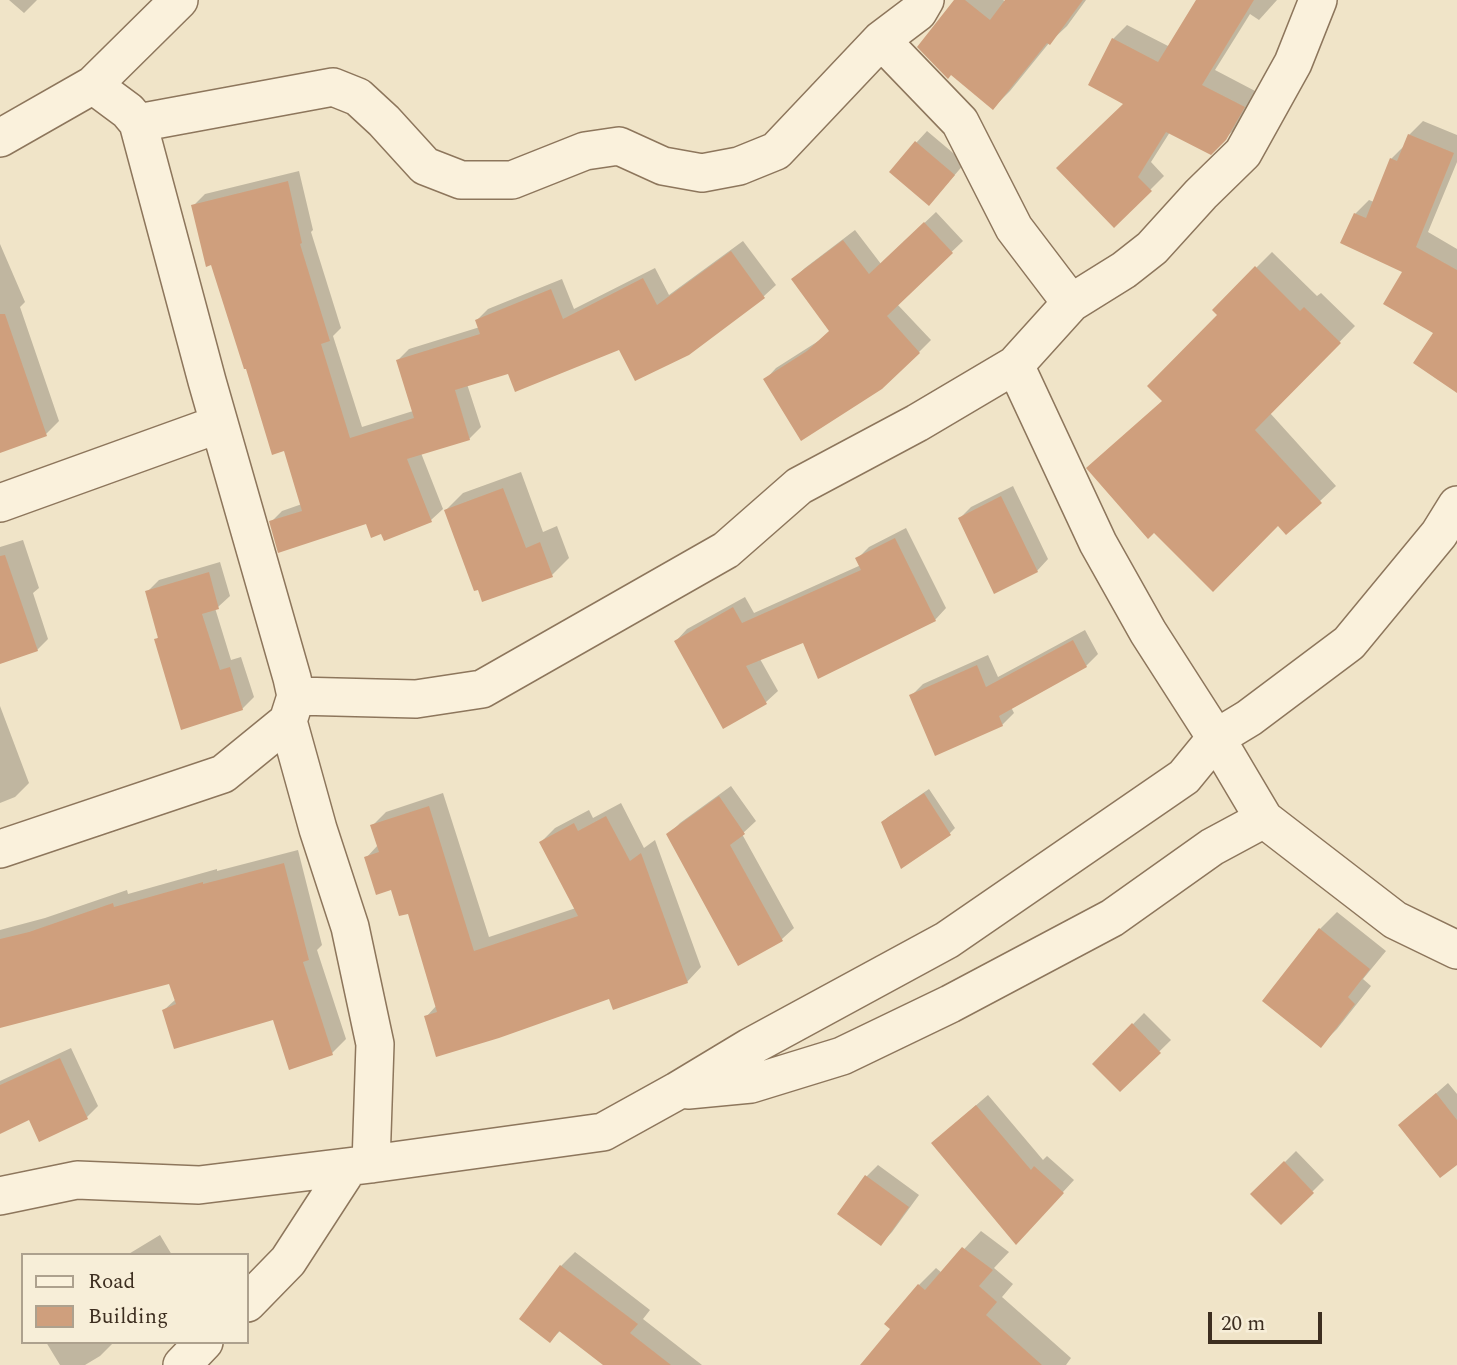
<!DOCTYPE html>
<html>
<head>
<meta charset="utf-8">
<style>
  body { margin:0 }
  #map { position:relative; width:1457px; height:1365px; overflow:hidden; background:#f0e4c8; font-family:Spectral,serif }
  canvas { display:block }
  .legend { position:absolute; left:21px; top:1253px; width:228px; height:91px; box-sizing:border-box; background:#f7eed8; border:2px solid #ada18e; margin:0; padding:9px 12px; list-style:none; font-size:21px; color:#3d2e20 }
  .legend li { display:flex; align-items:center; gap:14px; height:35px }
  .legend b { width:35px; border:2px solid #ada18e }
  .scale { position:absolute; left:1208px; top:1312px; width:114px; height:32px; box-sizing:border-box; border:4px solid #3d2e20; border-top:0; padding-left:9px; font-size:21px; line-height:24px; white-space:nowrap; color:#3d2e20; -webkit-text-stroke:5px #f7eed8; paint-order:stroke }
</style>
</head>
<body>
<div id="map">
<canvas width="1457" height="1365"></canvas>
<ul class="legend">
<li><b style="height:9px;background:#faf1dc"></b>Road</li>
<li><b style="height:19px;background:#cf9f7d"></b>Building</li>
</ul>
<div class="scale">20 m</div>
</div>
<script>
const ctx = document.querySelector('canvas').getContext('2d');
ctx.lineJoin = 'round';
function paint(path, color) {
  ctx.fillStyle = color;
  ctx.fill(path, 'evenodd');
}
function stroke(path, color, width, dash) {
  ctx.strokeStyle = color;
  ctx.lineWidth = width;
  ctx.lineCap = dash ? 'butt' : 'round';
  ctx.setLineDash(dash || []);
  ctx.stroke(path);
}
paint(new Path2D(`
  M9,0h28l-13,13z
  M957,0h46l3,2 1,-2h79l-19,26 -18,17 -39,48 -17,17z
  M1198,0h79l-18,20 -9,-6 -35,56 42,22 -17,32 -30,29 -40,-21 -19,30 13,14 -50,50 12,-123 -13,-64 14,-14 43,22z
  M1423,121l34,14v27l-29,70 29,17v142l-22,-58 -31,-62 -49,-57 14,-14 5,2 17,-43 14,-14 4,-10z
  M927,131l38,32 -25,29 -24,-49z
  M299,171l14,59 -2,2 30,96 -8,8 29,91 51,-16 -15,-51 11,-11 71,-22 -3,-7 11,-11 74,-30 12,30 81,-41 14,27 74,-54 33,44 -12,11 -76,57 -68,-5 -111,23 -42,13 14,43 -12,12 -48,14 22,56 -12,11 -46,19 -3,-7 -15,-10h-96l11,-11 20,-7 -17,-55 -38,-82 -54,-161 12,-12z
  M936,212l27,29 -66,63 34,36 -12,12 -38,35 -116,-7 11,-12 44,-28 10,-9 -37,-52 12,-11 50,-38 26,34z
  M0,244l25,58 -5,5 39,114 -13,13 -46,17z
  M1272,252l45,44 4,-3 34,33 -85,87 66,73 -49,46 -124,-132 57,-85 -6,-5z
  M521,472l22,60 14,-6 12,32 -17,17 -106,-65 17,-17z
  M1013,486l35,73 -11,12 -77,-53 11,-11z
  M906,528l40,80 -11,12 -131,21 -44,18 18,32 -12,11 -42,25 -48,-86 11,-12 58,-32 9,16 107,-48 -4,-6 12,-12z
  M23,540l16,48 -6,5 15,46 -11,11 -37,12v-115z
  M220,562l10,34 -12,11 -3,1 16,52 10,-3 13,40 -12,12 -86,-69 3,-4 -12,-44 12,-12z
  M1085,630l13,24 -12,12 -75,41 3,6 -12,12 -91,-29 12,-12 65,-29 10,22z
  M0,706l29,77 -14,14 -15,6z
  M731,786l25,35 -14,13 52,94 -12,11 -43,24 -71,-128 12,-12z
  M929,789l26,39 -5,5 -48,33 -19,-44 5,-5z
  M443,793l46,144 87,-29 -35,-66 14,-14 34,-18 4,8 28,-15 23,45 11,-8 46,127 -14,15 -77,15 -184,20 11,-12 -28,-94 -43,-53 12,-13 -6,-19 14,-14z
  M298,850l24,95 -5,5 29,89 -14,14 -58,-36 -110,-7 12,-11 -6,-17 -170,44v-96l45,-12 82,-28 1,4 89,-25v2z
  M1337,912l49,39 -23,28 8,7 -34,43 -17,17v-117z
  M1144,1013l27,27 -51,50 -26,-26z
  M71,1048l27,58 -11,11 -57,1 -30,14v-51z
  M1448,1083l9,11v69l-57,-38z
  M988,1095l55,65 4,-4 27,24 -47,51 -82,-99z
  M1296,1151l28,29 -43,43 -28,-29z
  M878,1165l41,30 -27,37 -11,12 -41,-30 27,-38z
  M981,1231l28,21 -15,16 19,16 -11,13 69,61 -5,7h-185l11,-36 27,-44 17,-17 6,5z
  M160,1235l12,20h-45z
  M575,1252l75,58 -7,9 59,46h-96l-45,-35 -11,11 -29,-22 40,-53z
  M46,1342h68l-14,14 -15,9h-25z`), '#0003');
paint(new Path2D(`
  M954,0h11l25,20 15,-20h78l-33,45 -3,-2 -54,67 -42,-35 -3,4 -31,-32z
  M1196,0h58l-52,85 43,22 -19,33 -15,15 -45,-23 -28,45 14,14 -38,37 -58,-60 67,-64 -35,-19 24,-47 46,24z
  M1408,134l46,19 -38,94 41,23v123l-44,-30 20,-30 -50,-29 19,-32 -62,-29 14,-30 12,5 24,-60 7,3z
  M915,141l40,34 -26,31 -40,-34z
  M288,181l14,62 -2,1 30,97 -9,3 29,94 64,-20 -18,-58 84,-26 -5,-14 76,-31 12,30 80,-41 14,27 74,-54 34,47 -76,57 -54,26 -16,-31 -104,42 -7,-18 -53,16 15,50 -63,19 25,63 -48,19 -3,-7 -10,4 -5,-14 -88,29 -9,-32 33,-10 -18,-60 -12,4 -26,-86h-2l-33,-104 -5,2 -15,-62z
  M924,222l29,31 -66,63 33,37 -38,36 -81,52 -38,-62 44,-28 22,-20 -38,-52 52,-39 26,34z
  M1255,266l45,45 4,-4 37,36 -86,87 67,73 -36,32 -8,-9 -65,66 -59,-59 -6,6 -62,-71 76,-67 -15,-15 70,-71 -5,-5z
  M0,314h5l42,122 -47,17z
  M503,488l23,60 14,-6 13,35 -71,25 -4,-12 -4,1 -30,-81z
  M1001,496l37,76 -44,22 -36,-76z
  M895,538l41,83 -118,58 -15,-36 -57,23 21,38 -44,25 -49,-88 59,-34 9,16 119,-53 -6,-12z
  M5,555l33,96 -38,13v-108z
  M209,572l10,37 -17,5 18,56 10,-3 13,43 -62,20 -27,-91 4,-1 -13,-47z
  M1073,640l14,27 -88,49 4,10 -68,30 -26,-61 68,-30 9,22z
  M924,793l27,42 -50,34 -20,-47z
  M719,796l26,38 -15,11 53,96 -45,25 -72,-132z
  M429,806l45,145 104,-35 -39,-74 35,-19 4,8 28,-15 24,45 11,-8 47,130 -75,27 -4,-11 -110,39 -63,19 -12,-41 13,-4 -29,-98 -9,2 -8,-26 -15,5 -12,-38 15,-5 -9,-27z
  M284,863l25,97 -6,2 30,93 -44,15 -16,-50 -99,29 -12,-39 14,-6 -7,-20 -169,44v-89l29,-7 84,-29 1,4 89,-25v2z
  M1319,928l51,41 -22,28 7,7 -34,44 -59,-47z
  M1132,1023l29,30 -41,39 -28,-28z
  M60,1058l28,61 -49,23 -10,-22 -29,14v-49z
  M1436,1093l21,27v45l-17,13 -42,-53z
  M976,1105l55,65 3,-4 30,27 -48,52 -85,-102z
  M1284,1161l30,32 -33,32 -31,-31z
  M865,1175l44,32 -28,39 -44,-32z
  M962,1247l31,23 -14,16 18,16 -11,13 56,50h-182l30,-36 -6,-5 34,-40 7,6z
  M560,1265l78,59 -8,9 41,32h-68l-44,-34 -9,12 -31,-24z`), '#cf9f7d');
const street = new Path2D(`
  M881,40l79,82 54,106 57,75
  M93,85l35,26 10,12 195,-36 25,10 26,24 41,45 36,14h51l73,-29 34,-5 44,20 39,7 37,-7 37,-15 105,-111 37,-28 7,-12
  M138,123l69,258 85,297 4,18 -8,25 30,108 32,98 25,117 -4,120
  M0,138l93,-53 86,-85
  M1015,365l83,178 50,89 68,106 48,81 131,101 62,30
  M0,503l219,-79
  M296,696l120,3 66,-10 244,-139 73,-64 118,-63 98,-58 56,-62 53,-33 28,-22 49,-54 42,-41 50,-90 25,-63
  M0,849l223,-75 65,-53
  M688,1090l63,-6 91,-28 108,-52 162,-86 100,-71 52,-28
  M0,1196l77,-16 122,5 172,-21 232,-32 74,-41 73,-44 197,-107 237,-163 32,-39 33,-20 100,-75 90,-109 18,-29
  M247,1303l41,-42 61,-94
  M182,1365l22,-23`);
stroke(street, '#8d765c', 40);
stroke(street, '#faf1dc', 37);
</script>
</body>
</html>
